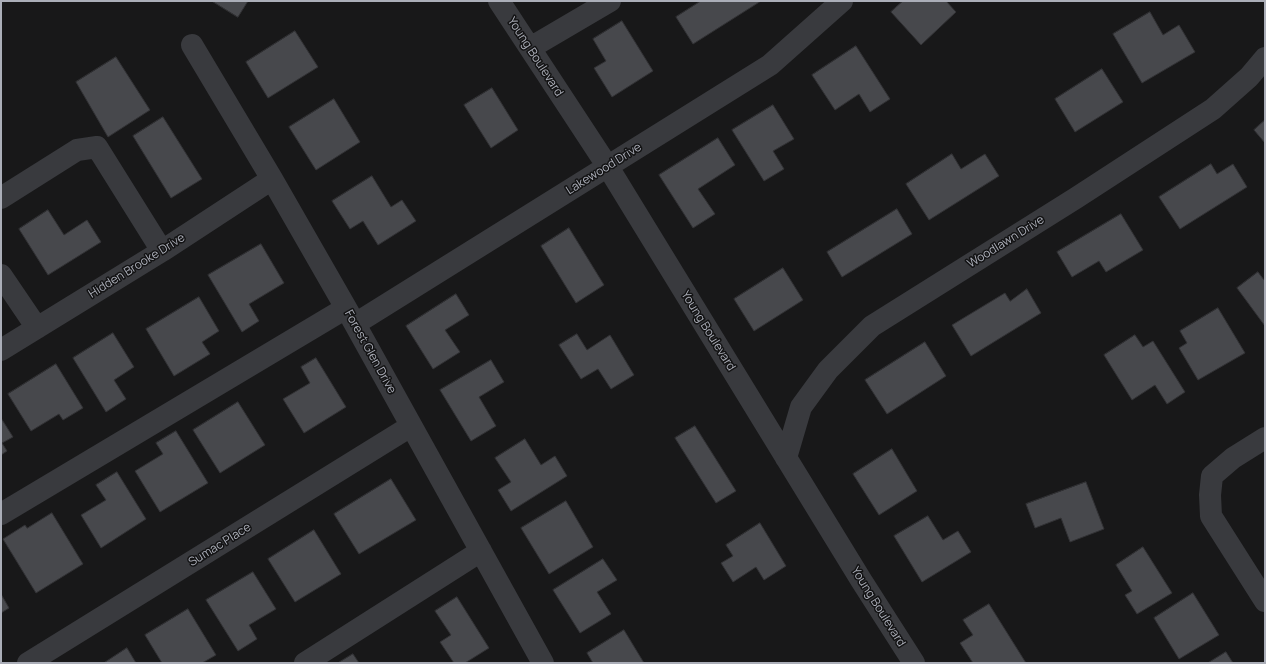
<!DOCTYPE html>
<html>
<head>
<meta charset="utf-8">
<style>
  body { margin:0 }
  #map { position:relative; width:1266px; height:664px; overflow:hidden; background:#181819; font-family:Manrope,sans-serif }
  canvas { display:block }
  .frame { position:absolute; inset:0; border:2px solid #abaeb8; pointer-events:none }
</style>
</head>
<body>
<div id="map">
<canvas width="1266" height="664"></canvas>
<div class="frame"></div>
</div>
<script>
const ctx = document.querySelector('canvas').getContext('2d');
ctx.lineJoin = 'round';
function paint(path, color) {
  ctx.fillStyle = color;
  ctx.fill(path, 'evenodd');
}
function stroke(path, color, width, dash) {
  ctx.strokeStyle = color;
  ctx.lineWidth = width;
  ctx.lineCap = dash ? 'butt' : 'round';
  ctx.setLineDash(dash || []);
  ctx.stroke(path);
}
function write(font, color, halo, rows, align = 'center') {
  ctx.font = font + ' Manrope,sans-serif';
  ctx.lineWidth = 3;
  ctx.setLineDash([]);
  ctx.textBaseline = 'middle';
  ctx.strokeStyle = halo;
  ctx.fillStyle = color;
  for (const [text, x, y, turn = 0] of rows) {
    ctx.save();
    ctx.translate(x, y);
    ctx.rotate((+turn || 0) * Math.PI / 180);
    ctx.textAlign = isNaN(turn) ? turn : align;
    if (halo) ctx.strokeText(text, 0, 0);
    ctx.fillText(text, 0, 0);
    ctx.restore();
  }
}
const building = new Path2D(`
  M212,1h36l-10,16z
  M701,1h60l-68,43 -17,-27z
  M903,1h43l10,11 -35,33 -30,-33z
  M1150,12l13,23 16,-10 16,27 -53,31 -29,-49z
  M622,21l31,50 -41,26 -18,-29 12,-7 -13,-22z
  M295,31l23,36 -50,31 -22,-36z
  M856,46l34,53 -20,13 -11,-18 -24,16 -23,-35z
  M116,57l34,53 -42,27 -32,-55z
  M1102,69l21,33 -48,30 -20,-33z
  M492,88l26,42 -27,18 -27,-43z
  M334,99l26,43 -44,28 -27,-43z
  M773,105l21,34 -21,12 11,18 -20,12 -32,-51z
  M163,117l39,62 -31,19 -38,-62z
  M1265,120v23l-11,-13z
  M718,138l17,27 -37,24 17,25 -22,14 -34,-53z
  M952,154l9,15 24,-15 14,22 -70,44 -23,-36z
  M1211,164l6,10 16,-10 14,23 -67,42 -21,-32z
  M372,176l19,31 11,-7 14,21 -38,24 -15,-24 -13,8 -18,-28z
  M897,209l15,25 -70,43 -15,-25z
  M48,210l16,25 23,-15 14,22 -53,33 -29,-46z
  M1121,214l22,36 -37,22 -7,-11 -27,16 -15,-25z
  M569,228l35,57 -28,18 -35,-57z
  M261,244l23,39 -35,21 10,17 -17,11 -34,-57z
  M783,268l20,32 -49,31 -20,-32z
  M1258,272l6,8 1,-1v47l-28,-38z
  M1027,289l14,24 -70,43 -19,-31 53,-32 5,8z
  M456,294l13,21 -24,15 15,22 -27,17 -27,-43z
  M199,297l20,34 -17,11 8,12 -36,22 -28,-47z
  M1218,308l27,45 -47,27 -19,-32 8,-5 -7,-12z
  M113,333l21,34 -20,13 12,19 -20,13 -33,-54z
  M577,334l10,16 23,-15 24,40 -23,14 -13,-20 -17,10 -22,-34z
  M1135,335l8,12 10,-6 32,51 -18,12 -12,-19 -23,15 -28,-45z
  M925,342l21,34 -59,38 -22,-34z
  M316,358l30,49 -42,26 -21,-34 27,-16 -9,-16z
  M491,360l13,22 -25,15 17,29 -25,15 -31,-51z
  M56,364l27,44 -20,12 -4,-6 -28,17 -23,-37z
  M238,402l27,43 -45,28 -27,-43z
  M1,418l12,19 -11,6 5,8 -6,4z
  M695,426l41,65 -20,12 -41,-65z
  M176,431l32,52 -48,29 -25,-41 28,-17 -7,-11z
  M525,439l16,26 14,-9 12,20 -56,35 -13,-21 13,-8 -16,-24z
  M892,449l25,42 -38,24 -26,-41z
  M117,472l29,47 -45,29 -20,-33 25,-15 -10,-15z
  M391,479l25,41 -57,34 -25,-40z
  M1086,482l18,47 -34,13 -9,-24 -26,10 -9,-24z
  M566,501l27,46 -44,27 -28,-46z
  M52,513l31,51 -47,29 -33,-54 22,-14 2,3z
  M928,516l15,24 15,-9 13,21 -49,30 -28,-46z
  M760,523l26,43 -22,14 -8,-13 -23,15 -12,-19 12,-7 -7,-11z
  M314,530l27,44 -46,28 -27,-43z
  M1143,547l29,46 -35,21 -12,-19 7,-4 -16,-26z
  M603,559l14,21 -20,12 14,22 -31,19 -27,-43z
  M253,572l23,37 -27,16 8,14 -19,12 -32,-51z
  M1193,593l26,42 -40,24 -25,-41z
  M1,594l8,14 -8,5z
  M457,597l32,51 -24,15h-11l-14,-21 11,-7 -16,-24z
  M989,604l37,59h-53l-13,-20 13,-8 -10,-15z
  M188,609l28,46 -14,8h-40l-17,-28z
  M624,630l20,33h-51l-6,-10z
  M127,648l9,15h-32z
  M1226,652l7,11h-25z
  M353,654l6,9h-21z`);
paint(building, '#47484c');
stroke(building, '#323235', 1);
stroke(new Path2D(`
  M499,1l109,166 253,413 53,83
  M192,45l80,134 74,129 197,355
  M530,48l80,-47
  M1,198l76,-48 20,-3 65,104
  M1,275l36,53
  M355,324l415,-259 72,-64
  M1,350l161,-99 110,-72
  M1265,438l-32,20 -21,18 -2,19 1,21 54,85
  M786,458l15,-51 27,-37 44,-44 204,-128 137,-89 36,-32 16,-19
  M1,514l345,-206
  M28,663l383,-237
  M305,663l176,-112`), '#393a3e', 22);
write('12px', '#abaeb8', '#131314', [
  ["Young Boulevard",535,57,57],
  ["Lakewood Drive",604,169,-32],
  ["Woodlawn Drive",1006,242,-32],
  ["Hidden Brooke Drive",137,266,-32],
  ["Young Boulevard",708,331,58],
  ["Forest Glen Drive",370,352,61],
  ["Sumac Place",220,545,-32],
  ["Young Boulevard",878,607,58]
]);
</script>
</body>
</html>
